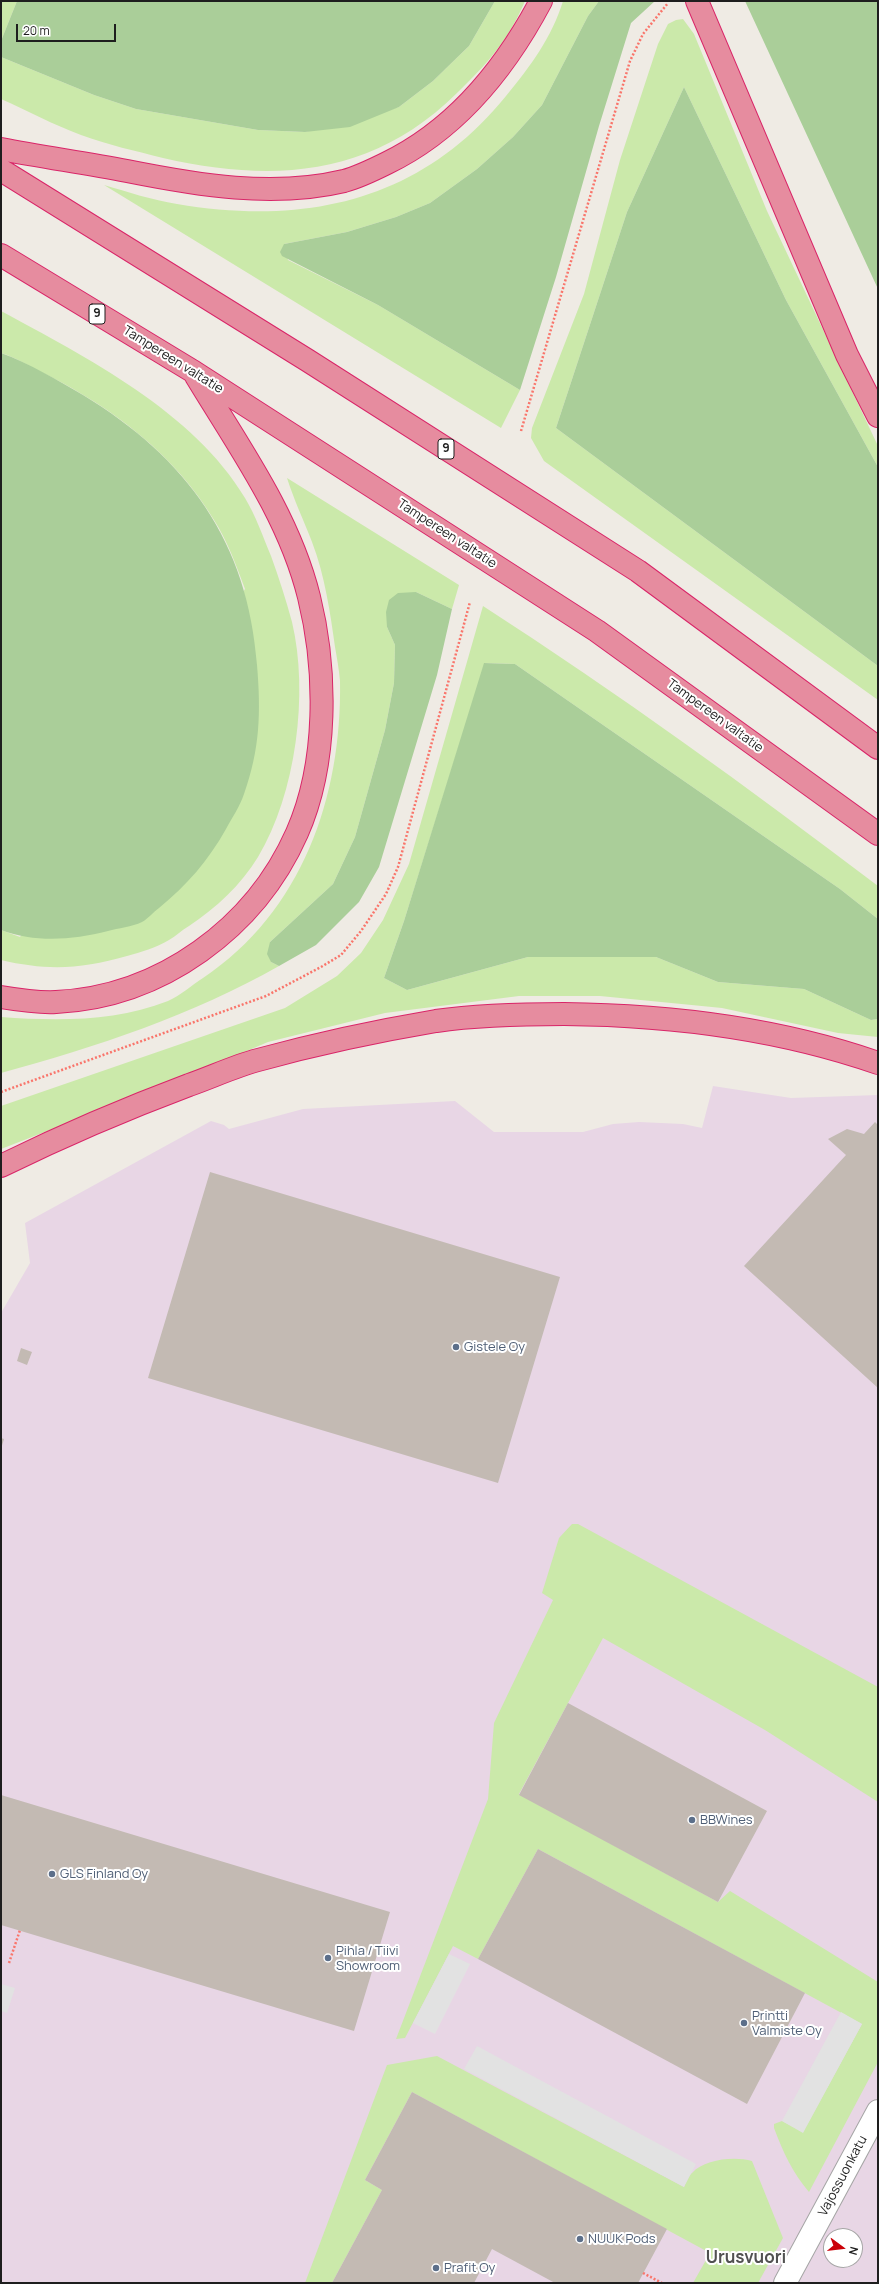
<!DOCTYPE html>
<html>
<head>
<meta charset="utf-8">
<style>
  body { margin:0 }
  #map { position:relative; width:879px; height:2284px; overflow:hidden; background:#efebe4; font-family:Manrope,sans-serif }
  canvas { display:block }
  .frame { position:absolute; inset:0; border:2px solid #1e1e1e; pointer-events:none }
  .north { position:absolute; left:823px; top:2228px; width:40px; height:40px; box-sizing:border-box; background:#fff; border:1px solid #a5a5a5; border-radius:50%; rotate:105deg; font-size:11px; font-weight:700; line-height:16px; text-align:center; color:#1e1e1e }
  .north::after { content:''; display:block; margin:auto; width:14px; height:18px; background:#cb0108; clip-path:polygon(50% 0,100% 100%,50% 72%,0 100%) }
  .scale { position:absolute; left:16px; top:24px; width:100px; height:18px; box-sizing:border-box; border:2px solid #1e1e1e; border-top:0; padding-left:5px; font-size:12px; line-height:14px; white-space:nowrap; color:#1e1e1e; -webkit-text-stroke:3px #fff; paint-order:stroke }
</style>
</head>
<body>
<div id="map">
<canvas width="879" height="2284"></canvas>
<div class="frame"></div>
<div class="north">N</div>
<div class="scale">20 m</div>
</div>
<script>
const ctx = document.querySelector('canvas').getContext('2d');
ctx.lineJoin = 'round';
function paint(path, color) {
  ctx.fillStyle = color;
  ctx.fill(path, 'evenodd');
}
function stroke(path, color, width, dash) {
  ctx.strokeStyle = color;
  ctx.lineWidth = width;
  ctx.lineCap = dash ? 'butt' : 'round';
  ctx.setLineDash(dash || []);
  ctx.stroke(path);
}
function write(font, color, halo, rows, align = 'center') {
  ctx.font = font + ' Manrope,sans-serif';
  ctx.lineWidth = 4;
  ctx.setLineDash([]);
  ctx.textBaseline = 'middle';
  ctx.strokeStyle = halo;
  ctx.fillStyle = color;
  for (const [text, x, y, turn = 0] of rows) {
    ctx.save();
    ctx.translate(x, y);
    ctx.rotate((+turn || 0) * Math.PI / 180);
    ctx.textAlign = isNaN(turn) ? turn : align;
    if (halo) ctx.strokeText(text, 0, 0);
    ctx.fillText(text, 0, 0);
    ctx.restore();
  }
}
paint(new Path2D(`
  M713,1086l78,12 87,-3v1188h-877v-970l29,-50 -5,-40 186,-102 13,4 5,4 74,-20 152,-8 39,31h89l30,-8 26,-2 44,2 19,4zM831,2236h24v24h-24z`), '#e8d6e5');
paint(new Path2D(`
  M1,1h16l-16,40z
  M495,1h30c-17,40 -37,62 -68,92 -85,84 -183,90 -294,65 -27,-7 -55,-13 -82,-23 -27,-10 -53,-24 -80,-36v-42l93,38 42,14 122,21 47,2 94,-25 34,-26 36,-35z
  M563,1h36l-11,15 -46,89 -29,32 -36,32 -47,34 -34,14 -49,15 -63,12 4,16 90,45 142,85 -19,38 -397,-243c24,7 48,15 73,19 129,22 244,-3 329,-108 24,-29 46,-59 57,-95z
  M683,19l11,15 73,177 111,235v21l-92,-167 -102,-213 -57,125 -71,216 322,238v34l-334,-239 -13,-23 1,-10 52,-134 36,-134 38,-116 10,-20 8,-4z
  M1,311c85,46 193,101 244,187 11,18 18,39 26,58 8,22 15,44 21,66 17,71 4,172 -34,235 -17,28 -42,51 -69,69 -7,4 -13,10 -20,14 -13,8 -28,12 -42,16 -45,13 -80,15 -126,4v-30l19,7 225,-348c-9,-24 -17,-47 -31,-69 -38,-64 -101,-112 -167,-145 -15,-7 -30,-17 -46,-22z
  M287,478l172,107 -7,24 -36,-17 -29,35 8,18 -1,38 -9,47 -30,107 -22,47 -63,58 1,20 8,4c-86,49 -183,81 -278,107v-56c55,4 114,5 167,-16 12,-5 24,-16 35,-23 99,-66 139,-181 137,-297 -1,-11 -3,-23 -5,-34 -5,-35 -10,-71 -23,-105 -8,-21 -18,-42 -25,-64z
  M483,606c135,87 266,182 395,280v33l-38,-30 -325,-225 -30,-1 -81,258 -20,57 23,12 121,-33h128l62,25 86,7 67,31 7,-1v18l-40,-4 -116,-25 -122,-12h-81l-134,17 -117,29 -97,41 -170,66v-43l284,-98 52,-32 24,-23 22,-33 26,-56z
  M572,1524h6l300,163v115l-113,-72 -162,-92 -84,156 199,108 12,-11 148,91v80l-69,130c-17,-20 -26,-40 -35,-64v-4l8,-3 21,11 59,-108 -324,-175 -60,110 -25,-13 -48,92 -9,1 92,-240 6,-76 59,-123 -11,-7 17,-55z
  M437,2056l247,131c2,-5 4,-11 8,-14 12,-14 43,-17 60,-12l31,77 -25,45h-65l17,-30 -298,-161 -47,88 17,10 -50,93h-27l82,-218z`), '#cbe9aa');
paint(new Path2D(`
  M17,1h478l-26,45 -36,35 -34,26 -49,20 -45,5 -47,-2 -122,-21 -42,-14 -93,-38v-16z
  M599,1h56l-24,22 -32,103 -43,151 -36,113 -142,-85 -96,-49 -2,-4 4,-8 63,-12 49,-15 34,-14 47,-34 36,-32 29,-32 46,-89z
  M745,1h133v288z
  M684,87l102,213 92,167v199l-322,-238 71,-216z
  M1,353c28,10 56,27 82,42 104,63 165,147 174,270 4,48 3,84 -13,129 -4,12 -12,24 -18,35 -18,32 -39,56 -67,79 -6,4 -11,11 -17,14 -10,5 -24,6 -34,9 -36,9 -72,12 -107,-1z
  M416,592l36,17 -15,66 -58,192 -20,35 -43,43 -37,21 -8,-4 -4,-8 3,-12 63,-58 22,-47 30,-107 9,-47 1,-38 -8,-18 -1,-15 3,-12 9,-7z
  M484,663l31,1 325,225 38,30v100l-7,1 -67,-31 -86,-7 -62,-25h-128l-121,33 -23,-12 20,-57z`), '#aace99');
paint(new Path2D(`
  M449,1954l21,10 -35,70 -22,-11z
  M1,1984l14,4 -8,25 -6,-2z
  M841,2012l21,12 -59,109 -21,-12z
  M477,2046l219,118 -12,23 -220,-118z`), '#e2e2e2');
paint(new Path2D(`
  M875,1122l3,3v263l-134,-122 102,-111 -18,-16 19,-10 17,5z
  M210,1172l350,105 -62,206 -350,-105z
  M21,1348l11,4 -5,13 -10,-4z
  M1,1438l3,1 -3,10z
  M568,1703l199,108 -49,91 -199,-107z
  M1,1795l389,117 -36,119 -353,-106z
  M538,1849l267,144 -58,111 -269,-145z
  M412,2092l255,137 -29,54h-83l-63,-34 -18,34h-142l50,-93 -17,-10z`), '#c3bab3');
const street = new Path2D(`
  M785,2283l93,-172`);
const highway = new Path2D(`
  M697,1l150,354 31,61
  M1,149c42,8 84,14 126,22 70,14 146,27 217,10 15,-4 29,-11 43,-18 70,-34 118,-94 154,-162
  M1,170l306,190 331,211 240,177
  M1,255l193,117 403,259 281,203
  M1,997c18,3 37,6 55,5 105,-5 199,-74 241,-169 31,-70 30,-163 12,-236 -20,-81 -70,-150 -113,-221
  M1,1166c61,-30 124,-57 188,-81 23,-8 46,-19 69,-25 58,-16 119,-29 178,-39 42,-6 86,-7 128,-7 106,1 213,14 314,49`);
stroke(street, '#a5a5a5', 24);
stroke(highway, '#d92568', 24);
stroke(new Path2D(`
  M521,431l109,-370 13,-27 25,-31
  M1,1092l265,-96 55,-29 20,-12 20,-24 25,-37 12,-27 72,-265
  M9,1963l11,-33
  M643,2273l19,10`), '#f9756b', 2.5, [2, 2]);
stroke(street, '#fff', 22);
stroke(highway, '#e68c9f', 22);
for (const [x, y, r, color] of [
  [456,1347,4,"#5c6f8a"],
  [692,1820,4,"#5c6f8a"],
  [52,1874,4,"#5c6f8a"],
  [328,1958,4,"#5c6f8a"],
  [744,2023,4,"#5c6f8a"],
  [580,2239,4,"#5c6f8a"],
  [436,2268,4,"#5c6f8a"]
]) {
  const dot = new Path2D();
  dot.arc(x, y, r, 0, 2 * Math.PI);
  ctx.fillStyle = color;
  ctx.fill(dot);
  stroke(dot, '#fff', 1.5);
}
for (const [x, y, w] of [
  [97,314,16],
  [446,449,16]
]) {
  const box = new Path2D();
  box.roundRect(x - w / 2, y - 10, w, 20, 3);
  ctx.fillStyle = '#fff';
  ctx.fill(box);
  stroke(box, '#1e1e1e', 1);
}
write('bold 12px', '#1e1e1e', null, [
  ["9",97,314],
  ["9",446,449]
]);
write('13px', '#1e1e1e', '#fff', [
  ["Tampereen valtatie",173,360,32],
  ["Tampereen valtatie",447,534,33],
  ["Tampereen valtatie",715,716,36],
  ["Vajossuonkatu",843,2176,-62]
]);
write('13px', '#4e5e75', '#fff', [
  ["Gistele Oy",464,1347],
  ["BBWines",700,1820],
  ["GLS Finland Oy",60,1874],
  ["Pihla / Tiivi",336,1951],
  ["Showroom",336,1966],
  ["Printti",752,2016],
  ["Valmiste Oy",752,2031],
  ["NUUK Pods",588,2239],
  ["Prafit Oy",444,2268]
], 'left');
write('bold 17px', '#515151', '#fff', [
  ["Urusvuori",746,2258]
]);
</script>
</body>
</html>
